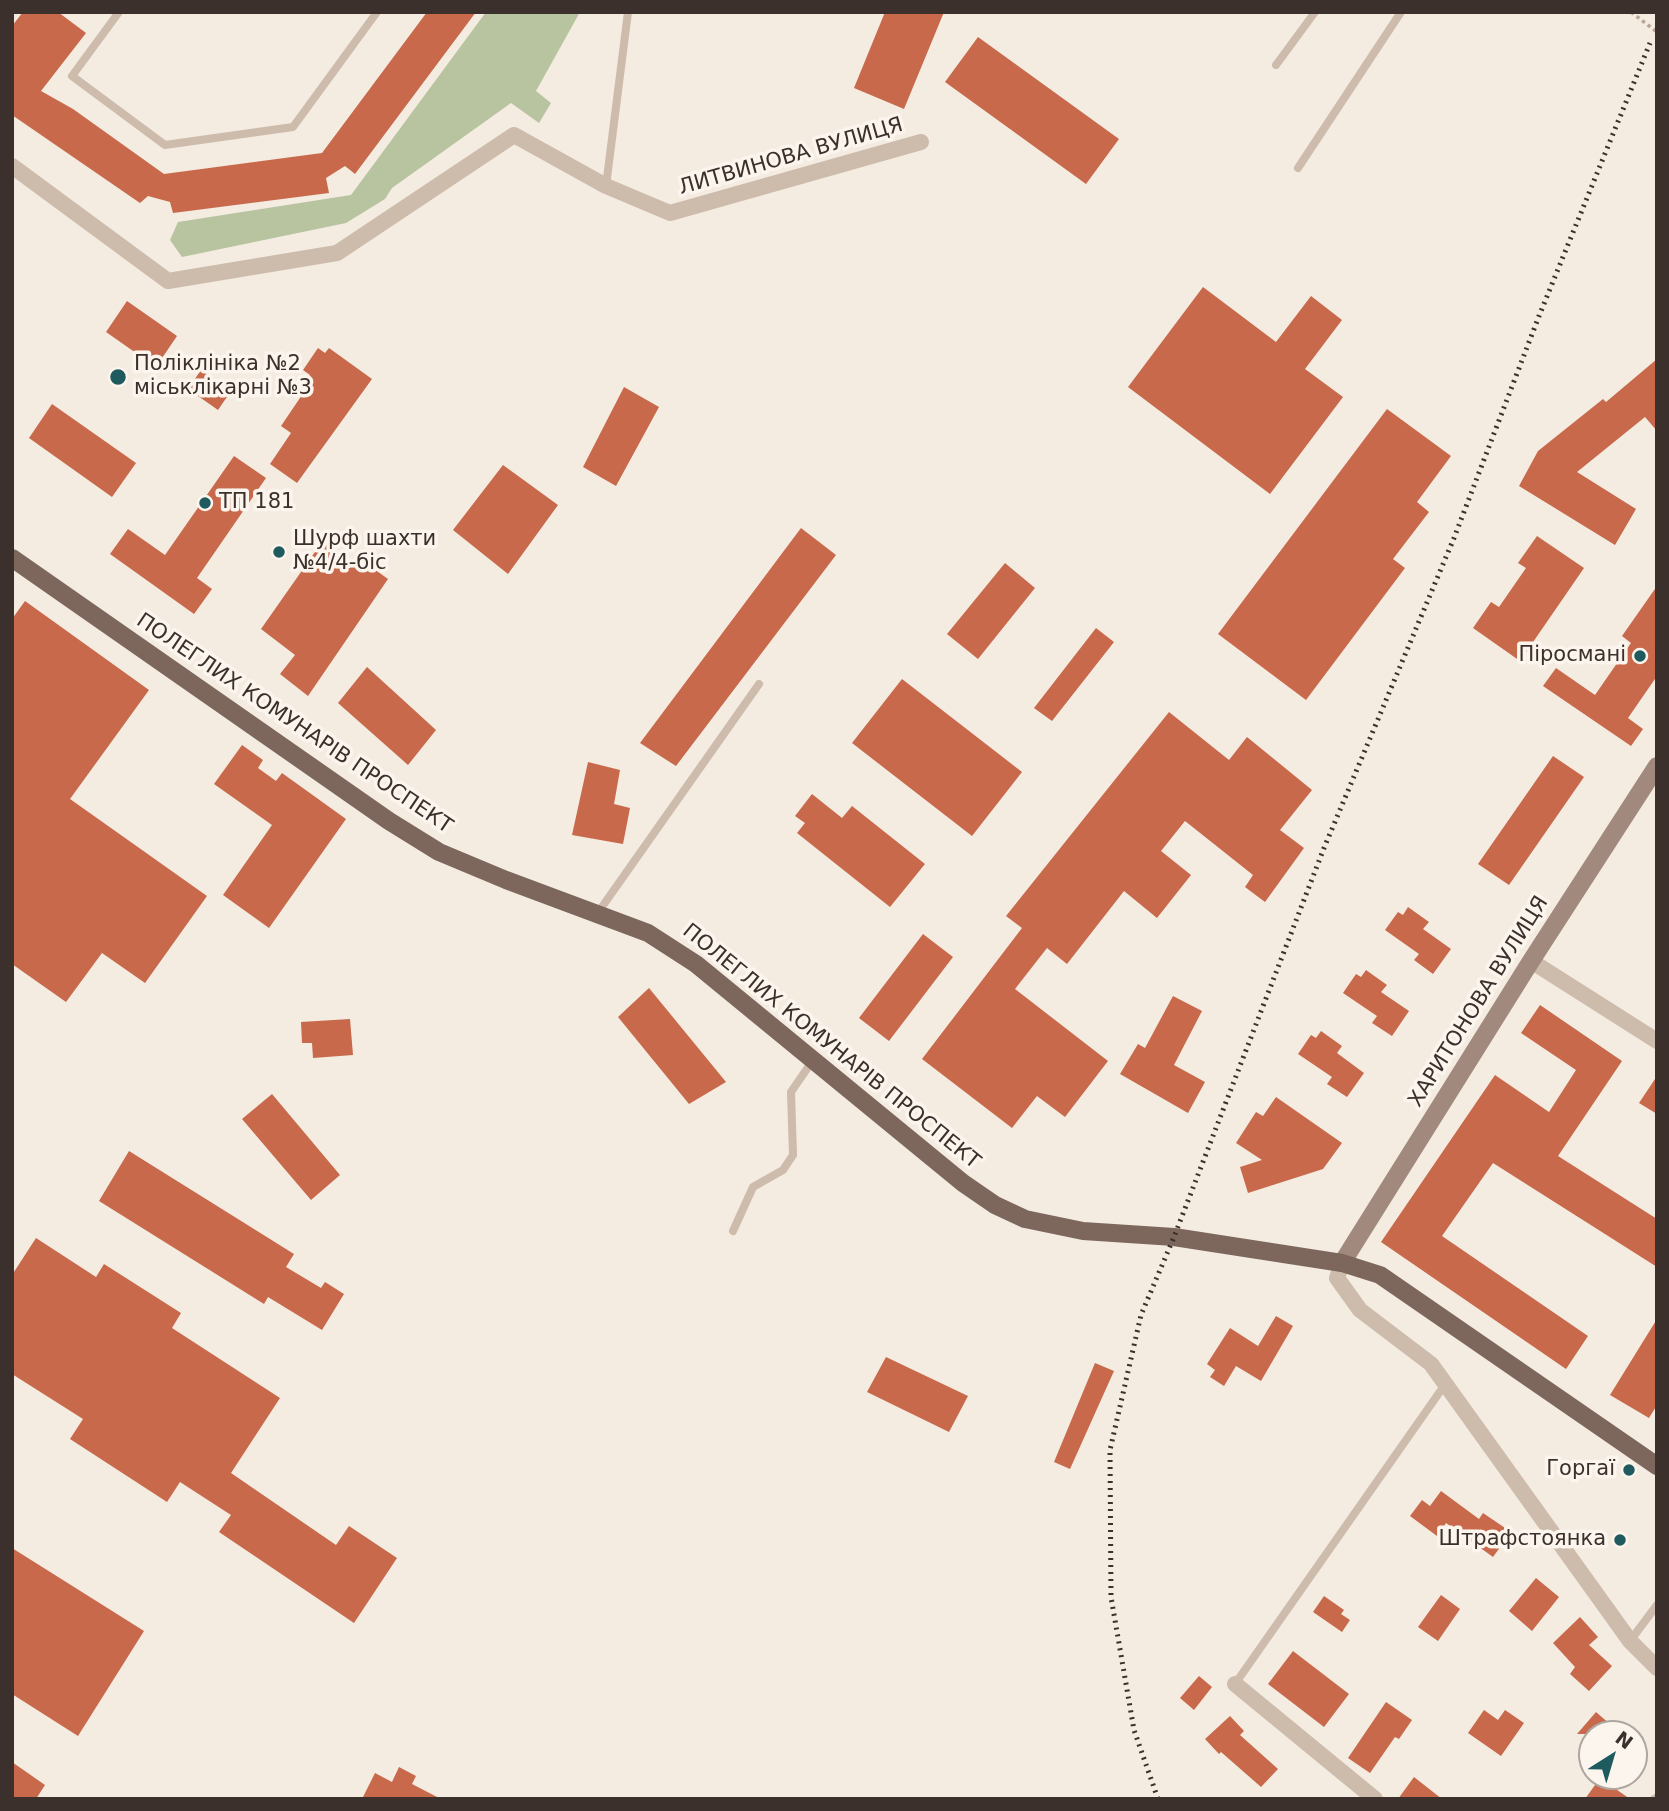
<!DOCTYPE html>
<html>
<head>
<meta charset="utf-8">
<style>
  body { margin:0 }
  #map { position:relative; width:1669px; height:1811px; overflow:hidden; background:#f4ebe1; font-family:"DejaVu Sans",sans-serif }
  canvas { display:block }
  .frame { position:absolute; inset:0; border:14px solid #3b302b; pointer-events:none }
  .north { position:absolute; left:1578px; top:1720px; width:70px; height:70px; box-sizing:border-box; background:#fbf5ee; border:2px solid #aea6a0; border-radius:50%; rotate:37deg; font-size:19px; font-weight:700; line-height:28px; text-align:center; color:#3b302b }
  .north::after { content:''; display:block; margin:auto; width:24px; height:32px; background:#1f5a5e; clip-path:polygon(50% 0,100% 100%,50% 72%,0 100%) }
</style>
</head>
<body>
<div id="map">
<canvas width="1669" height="1811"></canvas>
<div class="frame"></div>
<div class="north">N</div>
</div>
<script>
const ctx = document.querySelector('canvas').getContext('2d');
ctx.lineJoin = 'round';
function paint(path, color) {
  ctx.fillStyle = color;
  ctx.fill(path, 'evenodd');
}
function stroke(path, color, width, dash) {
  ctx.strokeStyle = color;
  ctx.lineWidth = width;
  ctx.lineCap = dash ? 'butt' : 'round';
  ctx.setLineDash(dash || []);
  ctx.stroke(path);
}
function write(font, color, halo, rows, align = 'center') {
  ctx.font = font + ' "DejaVu Sans",sans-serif';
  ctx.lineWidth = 7;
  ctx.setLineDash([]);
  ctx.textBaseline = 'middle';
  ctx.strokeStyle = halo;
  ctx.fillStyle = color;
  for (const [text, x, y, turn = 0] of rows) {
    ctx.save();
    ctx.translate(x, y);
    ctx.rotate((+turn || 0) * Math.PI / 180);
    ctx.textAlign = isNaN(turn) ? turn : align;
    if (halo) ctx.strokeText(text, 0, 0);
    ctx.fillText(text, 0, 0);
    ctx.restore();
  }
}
paint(new Path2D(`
  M486,12h94l-44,79 15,12 -12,20 -28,-20 -119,85 -7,11 -39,24 -164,34 -12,-17 8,-18 173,-27z`), '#b8c4a0');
paint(new Path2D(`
  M23,12h35l28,21 -45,58 32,18 91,65 158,-21 105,-141h49l-121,162 -10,-8 -19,12 3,15 -156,20 -3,-11 -22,-6 -8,7 -128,-88v-89z
  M885,12h59l-40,97 -50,-21z
  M978,37l141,102 -33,45 -141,-102z
  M1203,287l73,55 35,-46 31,24 -37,49 38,28 -73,97 -142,-107z
  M127,301l50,35 -21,31 -50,-35z
  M318,348l7,5 4,-5 43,31 -75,104 -27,-19 21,-31 -10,-7 21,-31 -4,-3 12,-17 -7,-5z
  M1657,359v72l-12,-14 -68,55 59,37 -21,36 -96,-59 19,-35 65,-52 3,3z
  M201,370l30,21 -13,19 -30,-21z
  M624,387l35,20 -43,79 -33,-19z
  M52,404l84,59 -24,34 -83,-59z
  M1387,409l64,47 -34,46 12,10 -36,47 12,9 -99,132 -88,-66z
  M234,456l32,22 -69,100 15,11 -18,25 -84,-60 18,-25 37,26z
  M503,465l55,40 -50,69 -55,-44z
  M801,528l35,27 -160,211 -36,-23z
  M1537,536l47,32 -64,93 -47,-33 18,-26 8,5 27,-39 -8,-5z
  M322,542l30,22 4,-8 32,23 -80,117 -28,-22 15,-19 -34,-26z
  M1005,563l30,25 -57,71 -31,-25z
  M1657,586v90l-29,42 15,11 -12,17 -88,-60 13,-18 39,27 36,-52 -9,-7z
  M25,601l124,89 -79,109 137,97 -62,87 -43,-30 -36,49 -54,-38v-345z
  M1096,628l18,14 -62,79 -18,-13z
  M367,667l69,63 -28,35 -70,-62z
  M902,679l120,93 -50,64 -120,-93z
  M1169,712l60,48 18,-23 65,53 -32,40 24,18 -39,54 -20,-15 8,-12 -68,-54 -24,30 30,24 -34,43 -33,-27 -57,73 -20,-16 -32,41 93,72 -43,56 -28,-21 -25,32 -90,-69 100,-131 -16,-12z
  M242,745l21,15 -5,8 18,13 6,-8 64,46 -77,109 -46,-33 49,-70 -58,-41z
  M1553,756l31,21 -75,108 -31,-21z
  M588,762l32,8 -6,34 16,4 -7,36 -51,-9z
  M812,794l30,24 10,-12 73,58 -35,43 -93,-74 8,-10 -10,-7z
  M1408,907l21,15 -6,7 28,20 -18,25 -19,-14 5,-6 -34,-24 13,-18 5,3z
  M923,934l30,23 -64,84 -30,-23z
  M1366,970l21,15 -6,7 28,19 -17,25 -20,-13 5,-7 -34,-23 13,-19 5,3z
  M649,988l77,94 -37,22 -71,-87z
  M1173,996l29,15 -28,54 31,17 -17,31 -68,-39 18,-30 7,4z
  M1540,1005l82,56 -64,95 99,63v48l-164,-104 -51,73 146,100 -22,33 -185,-127 114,-167 54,37 27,-42 -55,-37z
  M350,1019l3,36 -40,3 -1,-15h-10l-1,-21z
  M1321,1031l21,15 -5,7 27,20 -17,24 -20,-13 5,-7 -34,-23 13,-19 5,3z
  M1657,1076v38l-18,-11z
  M272,1094l68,81 -29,25 -69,-81z
  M1276,1097l66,46 -19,26 -75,24 -8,-26 22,-7 -26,-17 20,-31 7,4z
  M129,1151l165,103 -8,13 35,21 4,-6 19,12 -22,36 -54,-33 -4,7 -165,-103z
  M36,1238l60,39 8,-13 77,49 -9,15 108,70 -49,75 105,72 13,-19 48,32 -43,65 -135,-91 12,-17 -51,-33 -13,20 -97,-63 13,-20 -71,-45v-99z
  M1276,1316l17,10 -32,55 -25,-15 -12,20 -14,-9 5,-7 -8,-6 23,-36 28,18z
  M1657,1319v86l-8,13 -39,-23z
  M886,1357l82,39 -19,36 -82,-40z
  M1095,1363l19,8 -44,98 -16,-7z
  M1441,1491l38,28 4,-6 28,19 -18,25 -47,-34 -9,13 -27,-20 12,-16 8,6z
  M12,1548l132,83 -66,105 -66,-42z
  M1536,1578l23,19 -27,34 -23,-20z
  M1441,1595l19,14 -22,32 -20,-14z
  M1324,1596l20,14 -3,4 9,6 -8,12 -29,-20z
  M1580,1617l18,20 -9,8 23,21 -23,25 -19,-17 5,-7 -22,-24z
  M1293,1651l56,43 -25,33 -56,-43z
  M1199,1676l13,11 -18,23 -14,-12z
  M1386,1702l26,18 -13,19 -4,-2 -25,36 -22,-15z
  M1484,1710l14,10 7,-10 19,13 -23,33 -33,-23z
  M1596,1712l15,13 -8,9h-26z
  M1230,1716l14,15 -4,4 38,34 -17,18 -40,-35 -2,2 -14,-15z
  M12,1762l33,23 -9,14h-24z
  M399,1767l17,9 -4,8 29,15h-79l13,-26 17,9z
  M1414,1777l28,22h-44z
  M1600,1778l30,21h-45z`), '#c8694b');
stroke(new Path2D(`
  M1631,12l26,20`), '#b9a596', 3.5, [3.5, 3.5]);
stroke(new Path2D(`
  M119,12l-47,64 93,69 128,-18 84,-115
  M1276,65l39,-53
  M1298,168l103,-156
  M606,186l22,-174
  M597,914l162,-230
  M733,1231l20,-44 30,-17 10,-15 -2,-63 22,-32
  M1630,1641l27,-36
  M1235,1684l211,-301
  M1654,1799l3,-2`), '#cdbbac', 8);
stroke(new Path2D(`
  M12,166l156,115 169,-28 177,-118 92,51 64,27 251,-71
  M1531,961l126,80
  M1342,1263l-5,15 23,32 71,54 199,277 27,27
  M1235,1684l140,115`), '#cdbbac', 16);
stroke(new Path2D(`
  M1342,1263l189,-302 126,-195`), '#a18a7d', 18);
stroke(new Path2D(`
  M12,558l377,263 50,31 67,28 142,53 48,31 267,219 32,22 30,14 58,12 91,6 168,26 38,12 277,191`), '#7d675c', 18);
stroke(new Path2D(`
  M1158,1799l-24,-69 -23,-133 -1,-147 31,-135 33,-78 150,-389 130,-310 85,-222 111,-273`), '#3b302b', 5, [2, 5]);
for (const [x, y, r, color] of [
  [118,377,9,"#1f5a5e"],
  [205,503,7,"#1f5a5e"],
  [279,552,7,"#1f5a5e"],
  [1640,656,7,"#1f5a5e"],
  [1629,1470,7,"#1f5a5e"],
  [1620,1540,7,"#1f5a5e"]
]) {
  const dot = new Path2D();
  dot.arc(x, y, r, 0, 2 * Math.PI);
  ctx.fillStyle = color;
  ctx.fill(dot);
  stroke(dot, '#fbf5ee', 2.5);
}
write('21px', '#3b302b', '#fbf5ee', [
  ["ЛИТВИНОВА ВУЛИЦЯ",791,157,-16],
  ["ПОЛЕГЛИХ КОМУНАРІВ ПРОСПЕКТ",294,724,34],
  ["ХАРИТОНОВА ВУЛИЦЯ",1479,1002,-58],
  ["ПОЛЕГЛИХ КОМУНАРІВ ПРОСПЕКТ",831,1047,39]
]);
write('21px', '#3b302b', '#fbf5ee', [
  ["Поліклініка №2",134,365],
  ["міськлікарні №3",134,389],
  ["ТП 181",219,503],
  ["Шурф шахти",293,540],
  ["№4/4-біс",293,564],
  ["Піросмані",1626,656,"right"],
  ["Горгаї",1615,1470,"right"],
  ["Штрафстоянка",1606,1540,"right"]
], 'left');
</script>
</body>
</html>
